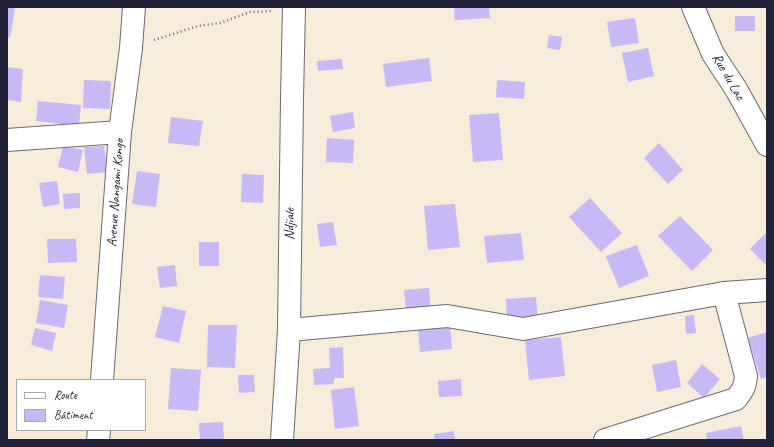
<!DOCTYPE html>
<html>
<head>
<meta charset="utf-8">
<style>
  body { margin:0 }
  #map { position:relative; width:774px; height:447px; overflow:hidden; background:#f7ebd9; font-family:Caveat,sans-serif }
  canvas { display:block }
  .frame { position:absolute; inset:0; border:8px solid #22223b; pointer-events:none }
  .legend { position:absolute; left:16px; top:379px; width:130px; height:52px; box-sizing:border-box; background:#fff; border:1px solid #a7a7b1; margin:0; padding:5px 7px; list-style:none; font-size:12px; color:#22223b }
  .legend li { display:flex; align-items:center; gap:8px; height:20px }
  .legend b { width:20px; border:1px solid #a7a7b1 }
</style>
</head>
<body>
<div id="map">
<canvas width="774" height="447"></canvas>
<div class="frame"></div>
<ul class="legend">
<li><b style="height:5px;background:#fff"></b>Route</li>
<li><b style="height:11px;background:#c7b9f6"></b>Bâtiment</li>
</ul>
</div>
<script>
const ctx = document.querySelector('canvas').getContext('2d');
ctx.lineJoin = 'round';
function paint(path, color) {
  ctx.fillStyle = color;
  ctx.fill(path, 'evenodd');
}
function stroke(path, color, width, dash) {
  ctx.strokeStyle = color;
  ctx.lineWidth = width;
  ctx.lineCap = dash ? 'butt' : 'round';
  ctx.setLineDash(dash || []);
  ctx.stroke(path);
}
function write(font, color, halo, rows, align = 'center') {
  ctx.font = font + ' Caveat,sans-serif';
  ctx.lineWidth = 3.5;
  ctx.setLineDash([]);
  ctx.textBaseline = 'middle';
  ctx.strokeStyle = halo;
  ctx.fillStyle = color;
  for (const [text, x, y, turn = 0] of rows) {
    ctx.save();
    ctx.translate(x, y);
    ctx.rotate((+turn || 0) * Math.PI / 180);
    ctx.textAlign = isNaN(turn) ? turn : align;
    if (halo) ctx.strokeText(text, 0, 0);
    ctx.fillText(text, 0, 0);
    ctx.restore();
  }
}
paint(new Path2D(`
  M7,7l8,1 -5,30 -3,-1z
  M454,7h35l1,11 -35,2z
  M735,16h20v15h-20z
  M635,18l4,25 -28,4 -4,-25z
  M549,35l13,2 -2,13 -13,-2z
  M648,48l6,28 -26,6 -6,-29z
  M429,58l3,23 -46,6 -3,-23z
  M342,59l1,10 -25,2 -1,-10z
  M7,67l16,2 -2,33 -14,-2z
  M84,80l27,1 -1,28 -27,-1z
  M497,80l28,2 -1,17 -28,-2z
  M38,101l43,4 -2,21 -43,-5z
  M353,112l2,16 -22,4 -3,-16z
  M499,113l4,47 -30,2 -4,-47z
  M171,117l32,4 -4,25 -31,-3z
  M327,138l27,2 -1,23 -27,-1z
  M659,143l24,27 -15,14 -24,-26z
  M63,146l20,4 -5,22 -20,-5z
  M104,146l3,26 -20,2 -3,-27z
  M137,171l23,3 -4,33 -24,-3z
  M242,174l22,1 -1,28 -22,-1z
  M57,181l3,23 -17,3 -4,-24z
  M80,193v15l-16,1 -1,-15z
  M590,198l32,35 -21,19 -32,-35z
  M455,204l5,43 -32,3 -4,-44z
  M680,216l33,34 -21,21 -34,-35z
  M333,222l4,23 -17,2 -3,-23z
  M767,232v34l-17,-17z
  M521,233l3,27 -37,3 -3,-27z
  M47,239h29l1,23 -29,1z
  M199,242h20v24h-20z
  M637,245l12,31 -30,12 -13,-32z
  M175,265l2,21 -17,2 -3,-21z
  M40,275l25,2 -2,22 -25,-2z
  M429,288l2,26 -24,3 -3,-27z
  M536,297l2,23 -31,1 -1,-22z
  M40,300l28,5 -4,23 -28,-5z
  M163,306l23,5 -7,32 -24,-6z
  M694,315l2,18 -10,1 -1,-18z
  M450,324l2,25 -32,3 -2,-26z
  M208,325h29l-2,43 -28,-1z
  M35,328l21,5 -4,18 -21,-6z
  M767,332v45l-6,2 -13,-41z
  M561,337l4,39 -36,4 -4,-40z
  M343,347l1,31h-10v6l-20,1 -1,-16 17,-1 -1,-20z
  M676,360l5,27 -24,5 -5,-27z
  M702,364l18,15 -16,19 -17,-15z
  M171,368l30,2 -3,41 -30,-2z
  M238,375h16l1,17 -16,1z
  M461,379l1,17 -23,1 -1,-16z
  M354,387l5,39 -24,3 -4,-39z
  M223,422l1,18h-24l-1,-17z
  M741,426l3,14h-37l-1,-7z
  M454,431l1,9h-20l-1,-6z`), '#c7b9f6');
const minor = new Path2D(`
  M693,7l20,47 23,35 31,56
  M7,140l113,-8
  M289,330l158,-14 76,13 201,-36 43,-3
  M102,380l18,-248 11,-84 3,-41
  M98,440l1,-10
  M282,440l7,-110 3,-232 2,-91
  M605,440l131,-41c7,-9 9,-12 10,-23l-22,-83`);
stroke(minor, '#6d6872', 24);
stroke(new Path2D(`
  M154,40l44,-14 22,-3 30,-11 21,-1`), '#6d6872', 2.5, [1, 3]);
stroke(minor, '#fff', 22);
write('14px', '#22223b', '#fff', [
  ["Rue du Lac",728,77,60],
  ["Avenue Nangami Kongo",116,193,-86],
  ["Ndjiale",290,224,-89]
]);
</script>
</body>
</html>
